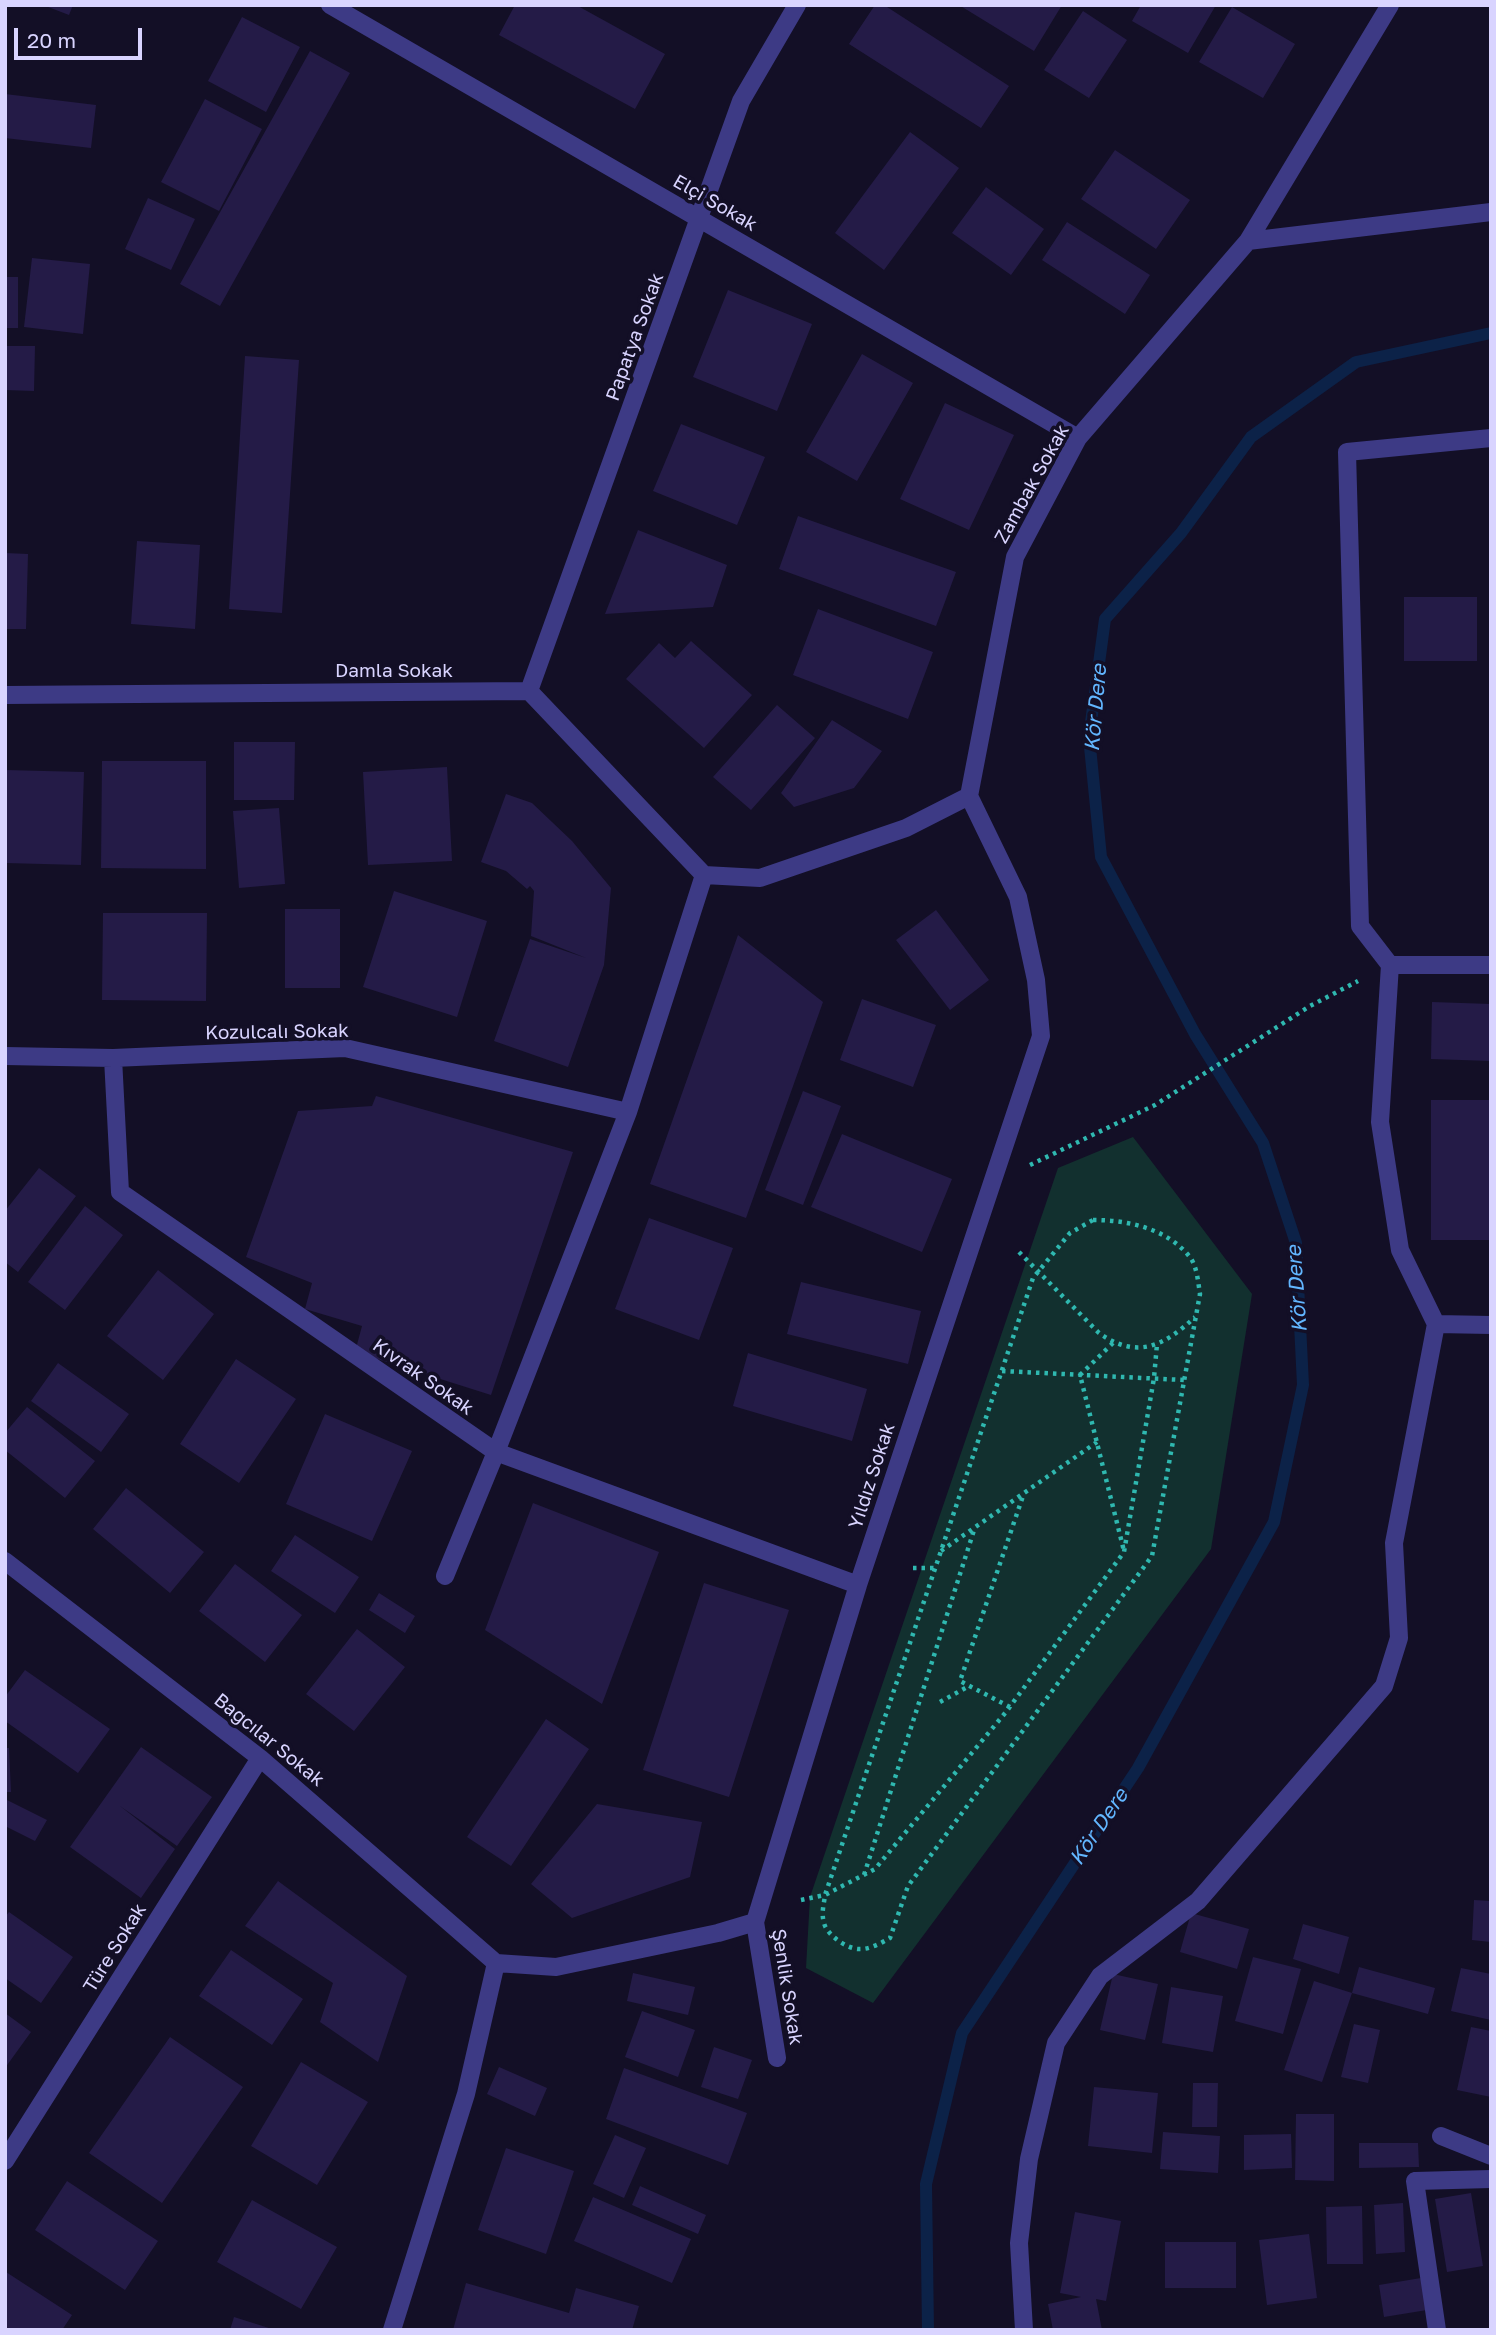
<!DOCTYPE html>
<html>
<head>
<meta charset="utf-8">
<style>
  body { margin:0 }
  #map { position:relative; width:1496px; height:2335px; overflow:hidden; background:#130f26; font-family:"Golos Text",sans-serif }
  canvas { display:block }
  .frame { position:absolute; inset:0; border:7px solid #d9d4ff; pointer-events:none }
  .scale { position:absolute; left:14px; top:28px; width:128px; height:32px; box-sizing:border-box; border:4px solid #d9d4ff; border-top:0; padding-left:9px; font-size:21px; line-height:24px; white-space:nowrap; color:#d9d4ff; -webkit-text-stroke:5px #130f26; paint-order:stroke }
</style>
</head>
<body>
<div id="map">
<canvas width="1496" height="2335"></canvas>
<div class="frame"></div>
<div class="scale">20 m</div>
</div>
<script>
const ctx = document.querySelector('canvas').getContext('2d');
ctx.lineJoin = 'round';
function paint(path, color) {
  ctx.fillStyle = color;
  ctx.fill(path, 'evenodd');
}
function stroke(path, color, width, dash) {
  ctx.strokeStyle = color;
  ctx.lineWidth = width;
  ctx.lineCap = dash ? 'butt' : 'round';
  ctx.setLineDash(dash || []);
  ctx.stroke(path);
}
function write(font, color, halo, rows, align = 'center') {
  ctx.font = font + ' "Golos Text",sans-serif';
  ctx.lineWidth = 7;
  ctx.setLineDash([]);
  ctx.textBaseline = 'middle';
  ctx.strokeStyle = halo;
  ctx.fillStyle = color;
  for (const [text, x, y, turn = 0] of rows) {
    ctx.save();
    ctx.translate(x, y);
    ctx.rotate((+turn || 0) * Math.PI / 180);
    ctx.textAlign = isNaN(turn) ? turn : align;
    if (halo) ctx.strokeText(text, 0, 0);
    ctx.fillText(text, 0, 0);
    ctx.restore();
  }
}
paint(new Path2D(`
  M1133,1137l119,157 -41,255 -338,454 -67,-35 4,-71 248,-729z`), '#12302f');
stroke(new Path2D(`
  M928,2330l-2,-146 36,-151 176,-265 136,-246 29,-137 -7,-142 -33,-100 -68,-109 -94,-177 -12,-120 16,-118 76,-86 70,-96 105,-75 135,-29`), '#0c2248', 12);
paint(new Path2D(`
  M43,5h30l-4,10z
  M515,5h61l89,49 -30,55 -136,-74z
  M875,5h9l125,81 -28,42 -132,-84z
  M959,5h103l-28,46z
  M1141,5h75l-28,48 -56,-32z
  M1232,7l63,37 -32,54 -64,-36z
  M1083,11l44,29 -38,58 -45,-28z
  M242,17l58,30 -34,65 -58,-31z
  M310,51l40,22 -130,233 -40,-22z
  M5,94l91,11 -5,43 -86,-10z
  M205,99l57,30 -43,82 -58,-29z
  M910,132l49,36 -75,102 -49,-37z
  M1115,150l75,50 -34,49 -75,-50z
  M986,187l58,42 -33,46 -59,-42z
  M148,198l47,21 -24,51 -46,-21z
  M1067,222l83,53 -25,39 -83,-54z
  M32,258l58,6 -7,70 -59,-7z
  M5,277h13v51h-13z
  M728,290l84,34 -35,87 -84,-34z
  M5,346h30l-1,45 -29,-1z
  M862,354l51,29 -56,98 -51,-29z
  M245,356l54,4 -17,253 -53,-4z
  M945,403l69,32 -45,95 -69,-31z
  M681,424l84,33 -28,68 -84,-34z
  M798,516l158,56 -20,54 -157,-57z
  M638,530l89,35 -14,42 -108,7z
  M137,541l63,4 -5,84 -64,-5z
  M5,553l23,1 -2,75h-21z
  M1404,597h73v64h-73z
  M818,609l115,43 -25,67 -115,-44z
  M691,641l61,54 -48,53 -78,-69 33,-36 16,15z
  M777,705l38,33 -64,72 -38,-33z
  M832,720l50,31 -28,37 -60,19 -13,-14z
  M234,742h61l-1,58h-60z
  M102,761h104v108l-105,-1z
  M447,767l5,94 -84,4 -5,-93z
  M5,770l79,2 -3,93 -76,-2z
  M506,794l26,9 40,38 39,47 -7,77 -36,102 -74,-26 36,-102 56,19 -55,-22 3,-45 -4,-5 -3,3 -21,-18 -25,-9z
  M279,808l6,76 -46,4 -6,-77z
  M394,891l93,30 -30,96 -94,-30z
  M285,909h55v79h-55z
  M936,910l53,70 -39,30 -54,-70z
  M103,913h104l-1,88 -104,-1z
  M738,935l85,67 -77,216 -96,-34z
  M862,999l74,26 -23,62 -73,-27z
  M1432,1002l59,2v57l-60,-2z
  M803,1091l38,15 -38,99 -38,-15z
  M376,1096l197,56 -82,243 -136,-43 7,-26 -57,-17 7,-26 -66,-26 52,-146 74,-5z
  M1431,1100h60v140h-60z
  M842,1134l110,45 -30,73 -111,-45z
  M39,1168l37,28 -58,76 -13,-10v-51z
  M85,1206l38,29 -58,75 -37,-28z
  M649,1218l84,30 -34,92 -84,-31z
  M158,1270l56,44 -51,66 -56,-44z
  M801,1282l120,29 -13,53 -121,-30z
  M748,1353l119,36 -15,52 -119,-35z
  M236,1359l60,40 -57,84 -59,-39z
  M58,1363l71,51 -28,38 -70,-51z
  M27,1407l68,54 -30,37 -60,-48v-17z
  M325,1414l87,37 -40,90 -86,-37z
  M126,1488l78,64 -34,41 -77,-64z
  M533,1503l126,49 -57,152 -117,-74z
  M295,1535l64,42 -24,36 -64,-42z
  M235,1564l67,51 -37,47 -66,-51z
  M704,1583l85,27 -60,187 -86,-27z
  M379,1593l36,23 -10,17 -36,-23z
  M357,1629l48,38 -51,64 -48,-37z
  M25,1670l85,59 -32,44 -73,-52v-24z
  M546,1719l43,30 -78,117 -44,-29z
  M141,1747l71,50 -35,49 -57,-40 55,43 -34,49 -71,-51z
  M5,1748h4l2,44h-6z
  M5,1799l42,21 -12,21 -30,-15z
  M597,1804l105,18 -12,55 -118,41 -41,-34z
  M278,1881l129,95 -29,86 -58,-40 13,-39 -88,-57z
  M1474,1900l17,1v41l-19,-2z
  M9,1912l64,45 -32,46 -36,-25v-61z
  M1191,1913l58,16 -12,40 -57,-17z
  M1303,1924l46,13 -10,37 -46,-15z
  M231,1950l72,49 -31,46 -73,-49z
  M1253,1957l48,12 -18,65 -48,-13z
  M1359,1967l76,21 -7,26 -76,-21z
  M1461,1968l30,6v46l-40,-9z
  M633,1973l62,14 -7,28 -61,-14z
  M1113,1974l45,10 -13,56 -45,-10z
  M1314,1981l38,12 -30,89 -38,-12z
  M1171,1987l52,9 -10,56 -51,-9z
  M642,2011l53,19 -17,47 -53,-20z
  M5,2013l26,19 -26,36z
  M1354,2024l26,6 -12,53 -27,-6z
  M1471,2027l20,4v66l-34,-7z
  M170,2037l73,50 -81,116 -73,-50z
  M714,2047l38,13 -14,39 -37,-12z
  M301,2062l67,40 -51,83 -66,-39z
  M499,2067l48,21 -12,28 -48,-22z
  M624,2068l123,45 -19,52 -122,-46z
  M1193,2083h25l-1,44h-25z
  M1094,2087l64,6 -6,60 -64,-7z
  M1296,2114h38v67l-39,-1z
  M1163,2132l57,4 -2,37 -58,-4z
  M1291,2134l1,34 -48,2v-35z
  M615,2135l31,13 -22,50 -31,-14z
  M1359,2143h59l1,24 -60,1z
  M506,2148l68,23 -28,83 -68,-24z
  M67,2181l91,60 -33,49 -90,-60z
  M640,2186l66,29 -8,19 -66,-29z
  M1471,2193l12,73 -36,6 -12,-73z
  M593,2197l98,42 -19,44 -98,-42z
  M252,2200l85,47 -36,62 -84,-47z
  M1403,2203l2,49 -29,2 -2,-49z
  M1362,2206l1,58h-36l-1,-57z
  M1075,2212l46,9 -15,80 -10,-2 6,31h-49l-5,-26 33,-7 -21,-4z
  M1309,2234l8,64 -50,7 -8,-65z
  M1165,2242h71v46h-71z
  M6,2272l66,43 -10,15h-57z
  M1421,2278l6,32 -43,7 -5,-32z
  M466,2283l103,30 7,-25 63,18 -7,24h-179z
  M234,2317l38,12v1h-42z`), '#241b47');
stroke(new Path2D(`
  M1030,1165l125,-60 155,-99 48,-25
  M1093,1220c34,0 73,8 96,36 8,9 9,26 11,38l-48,262 -244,330 -18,52c-9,5 -21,12 -32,11 -12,-1 -31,-14 -34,-26 -3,-10 0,-19 1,-28l208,-617 37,-45z
  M1019,1252l80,81c38,27 65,13 96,-16
  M1113,1343l-33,32 44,176
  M1002,1371l182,9
  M941,1551l156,-109
  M913,1568h22
  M940,1702l29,-16
  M1010,1707l-50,-26 64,-188
  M864,1875l111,-348
  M801,1900l24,-5 50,-26 131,-157 118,-160 30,-174 3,-34`), '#2fb8b0', 4.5, [3.5, 5]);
stroke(new Path2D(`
  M330,5l748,433
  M1248,241l243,-29
  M1491,438l-144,14 13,474 30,39h101
  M529,691l212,-590 56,-96
  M5,695l524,-4 175,184
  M704,875l56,3 146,-50 63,-32 46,-239 63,-119 170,-197 142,-236
  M5,1056l108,2 232,-10 283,64
  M113,1058l7,134 376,260 362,133
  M1436,1324l55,1
  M5,1561l255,197 236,205
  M445,1576l51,-124 132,-340 76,-237
  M755,1922l22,136
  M496,1963l60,4 162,-34 37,-11 103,-337 183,-549 -5,-56 -18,-83 -49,-101
  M1441,2136l50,20
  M5,2161l255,-403
  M392,2330l74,-236 30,-131
  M1024,2330l-5,-87 10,-84 27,-116 44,-67 98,-75 186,-215 15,-48 -5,-95 42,-219 -36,-74 -20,-128 10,-157
  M1437,2330l-22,-149 76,-2`), '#3d3a85', 18);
write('19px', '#d9d4ff', '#130f26', [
  ["Elçi Sokak",715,203,30],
  ["Papatya Sokak",635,337,-70],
  ["Zambak Sokak",1032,484,-61],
  ["Damla Sokak",394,671],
  ["Kozulcalı Sokak",277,1032,-1],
  ["Kıvrak Sokak",423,1377,35],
  ["Yıldız Sokak",872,1476,-72],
  ["Bağcılar Sokak",269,1740,39],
  ["Türe Sokak",115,1948,-58],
  ["Şenlik Sokak",787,1987,81]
]);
write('italic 21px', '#62b6ff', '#130f26', [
  ["Kör Dere",1096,708,-85],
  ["Kör Dere",1297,1289,-94],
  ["Kör Dere",1099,1827,-56]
]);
</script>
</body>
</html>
